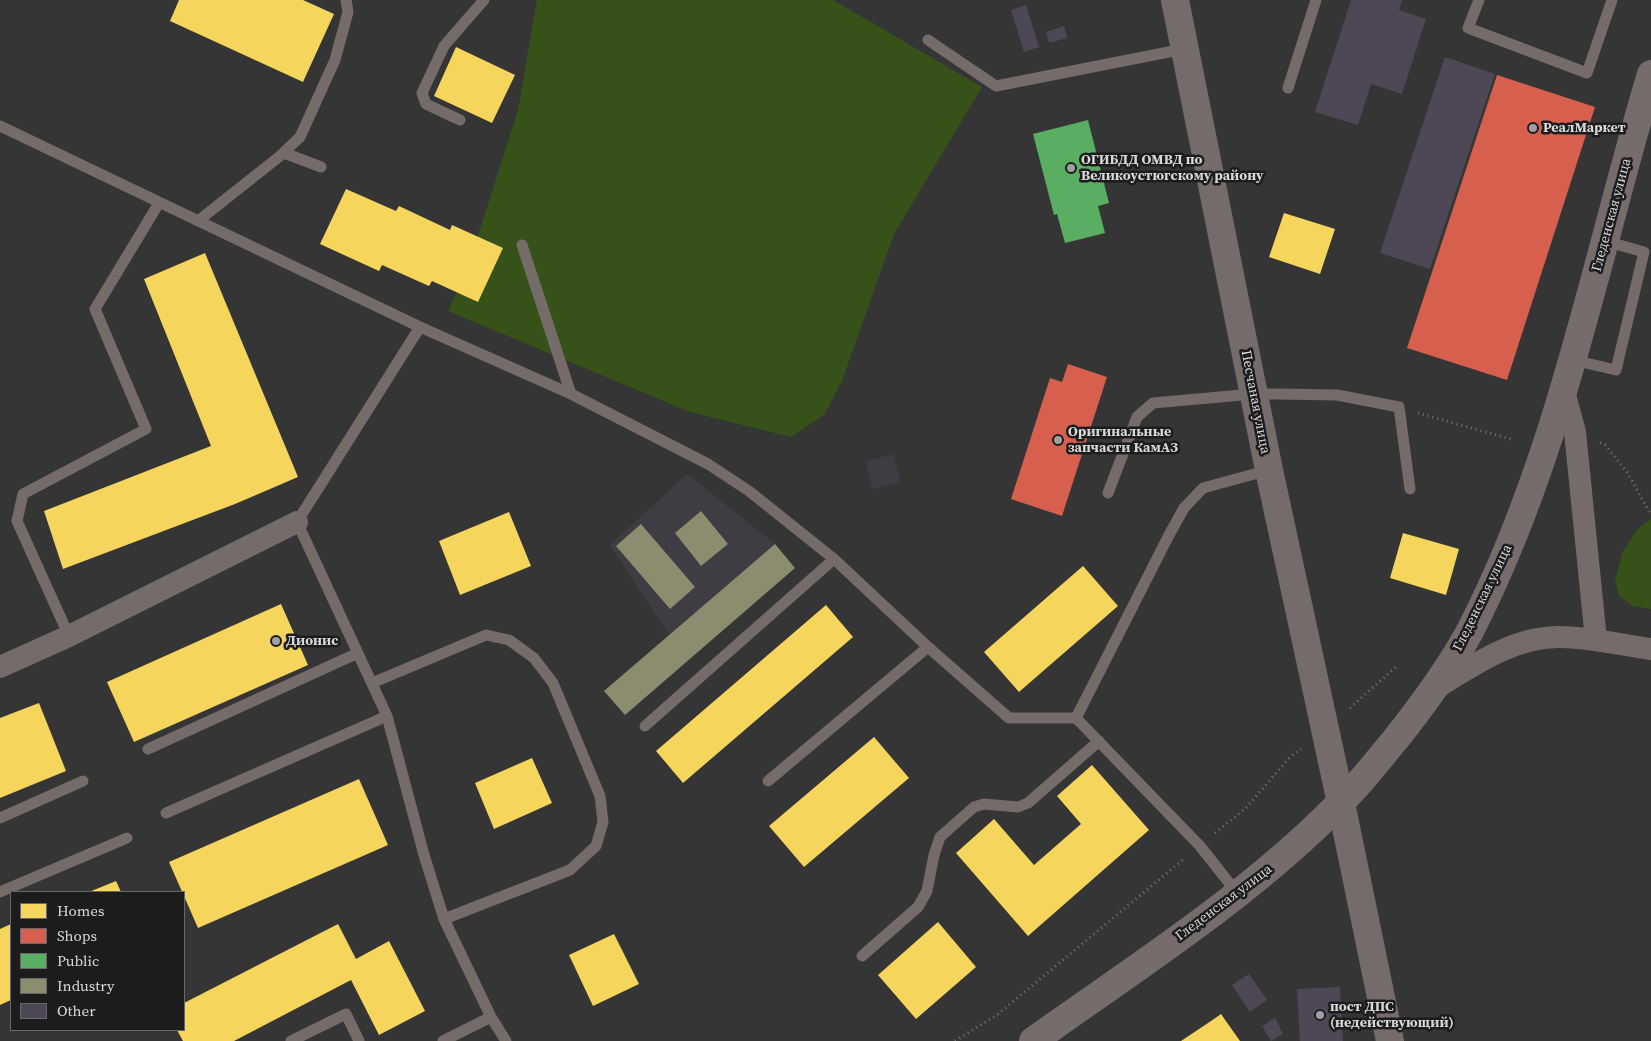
<!DOCTYPE html>
<html>
<head>
<meta charset="utf-8">
<style>
  body { margin:0 }
  #map { position:relative; width:1651px; height:1041px; overflow:hidden; background:#353536; font-family:"Source Serif 4",serif }
  canvas { display:block }
  .legend { position:absolute; left:10px; top:891px; width:175px; height:140px; box-sizing:border-box; background:#1d1c1d; border:1px solid #686769; margin:0; padding:6px 9px; list-style:none; font-size:15px; color:#d9d8da }
  .legend li { display:flex; align-items:center; gap:10px; height:25px }
  .legend b { width:25px; border:1px solid #686769 }
</style>
</head>
<body>
<div id="map">
<canvas width="1651" height="1041"></canvas>
<ul class="legend">
<li><b style="height:14px;background:#f6d55c"></b>Homes</li>
<li><b style="height:14px;background:#d6604d"></b>Shops</li>
<li><b style="height:14px;background:#5aae61"></b>Public</li>
<li><b style="height:14px;background:#8c8c6e"></b>Industry</li>
<li><b style="height:14px;background:#4e4755"></b>Other</li>
</ul>
</div>
<script>
const ctx = document.querySelector('canvas').getContext('2d');
ctx.lineJoin = 'round';
function paint(path, color) {
  ctx.fillStyle = color;
  ctx.fill(path, 'evenodd');
}
function stroke(path, color, width, dash) {
  ctx.strokeStyle = color;
  ctx.lineWidth = width;
  ctx.lineCap = dash ? 'butt' : 'round';
  ctx.setLineDash(dash || []);
  ctx.stroke(path);
}
function write(font, color, halo, rows, align = 'center') {
  ctx.font = font + ' "Source Serif 4",serif';
  ctx.lineWidth = 5;
  ctx.setLineDash([]);
  ctx.textBaseline = 'middle';
  ctx.strokeStyle = halo;
  ctx.fillStyle = color;
  for (const [text, x, y, turn = 0] of rows) {
    ctx.save();
    ctx.translate(x, y);
    ctx.rotate((+turn || 0) * Math.PI / 180);
    ctx.textAlign = isNaN(turn) ? turn : align;
    if (halo) ctx.strokeText(text, 0, 0);
    ctx.fillText(text, 0, 0);
    ctx.restore();
  }
}
paint(new Path2D(`
  M893,454l8,28 -28,7 -8,-27z
  M687,474l88,70 -106,91 -59,-90z`), '#403c43');
paint(new Path2D(`
  M537,0h296l149,87 -88,147 -52,147 -18,34 -33,22 -101,-25 -242,-101 19,-41 51,-160z
  M1651,519v90l-18,-3 -14,-10 -4,-16 8,-29 16,-23z`), '#365219');
paint(new Path2D(`
  M179,0h124l31,14 -31,68 -133,-61z
  M456,47l59,28 -23,48 -58,-27z
  M346,189l50,22 3,-5 51,24 2,-5 51,23 -25,54 -46,-21 -3,5 -47,-21 -3,6 -59,-27z
  M1284,213l51,16 -15,45 -51,-17z
  M205,253l93,224 -63,27 -172,65 -19,-58 167,-65 -67,-167z
  M509,512l22,54 -71,29 -21,-54z
  M1403,533l56,16 -13,46 -56,-17z
  M1083,566l35,40 -99,86 -35,-40z
  M281,604l27,61 -174,77 -27,-60z
  M826,605l27,32 -170,146 -27,-32z
  M39,703l27,68 -66,27v-80z
  M874,737l35,41 -105,89 -35,-41z
  M532,758l20,45 -58,26 -19,-46z
  M1092,765l57,65 -121,106 -72,-83 38,-34 40,46 47,-41 -24,-28z
  M359,779l29,66 -190,83 -29,-66z
  M116,881l5,11h-32z
  M938,922l38,45 -60,52 -38,-44z
  M11,924v76l-11,5v-76z
  M338,924l18,35 33,-18 36,70 -46,24 -28,-55 -117,61h-51l-6,-11h7v-27z
  M614,934l25,50 -46,22 -24,-51z
  M1221,1014l19,27h-59l30,-20z`), '#f6d55c');
paint(new Path2D(`
  M1497,75l98,32 -88,273 -100,-32z
  M1068,364l39,13 -45,139 -51,-17 39,-121 12,4z`), '#d6604d');
paint(new Path2D(`
  M1088,120l21,83 -11,3 7,27 -40,10 -8,-29 -3,1 -21,-81z`), '#5aae61');
paint(new Path2D(`
  M701,511l27,33 -27,22 -26,-33z
  M641,524l54,63 -25,22 -54,-63z
  M775,544l20,24 -170,147 -21,-24z`), '#8c8c6e');
paint(new Path2D(`
  M1351,0h51l-3,10 27,9 -24,75 -31,-10 -13,41 -43,-13z
  M1026,5l13,42 -15,5 -13,-42z
  M1064,26l3,12 -18,5 -3,-11z
  M1445,57l50,17 -65,195 -50,-16z
  M1249,974l18,26 -17,12 -18,-27z
  M1340,987l3,54h-43l-3,-52z
  M1275,1018l8,16 -12,7 -9,-15z`), '#4e4755');
stroke(new Path2D(`
  M1418,413l96,27
  M1600,443l5,2 22,27 24,43
  M1350,708l46,-41
  M1215,833l31,-25 44,-51 11,-8
  M955,1041l42,-26 188,-157`), '#797171', 3, [1, 4]);
stroke(new Path2D(`
  M1479,0l-11,28 119,45 25,-73
  M928,40l68,46 188,-37
  M1288,88l28,-88
  M460,120l-34,-16 -4,-11 22,-47 40,-46
  M0,126l420,201 151,67 137,70 41,27 85,68 94,88 81,71h67l124,128 38,48
  M284,153l37,14
  M198,221l82,-65 20,-19 35,-77 13,-48 -2,-12
  M522,245l49,149
  M420,327l-123,195 90,194 37,139 20,64 47,98 15,24
  M1573,360l43,10 28,-118 -39,-11
  M1108,493l29,-76 16,-14 100,-9h25l59,1 62,12 11,82
  M69,636l-52,-115 6,-27 123,-65 -51,-120 64,-106
  M372,683l114,-48 23,5 25,18 19,25 47,113 3,26 -7,24 -26,24 -126,49
  M1076,718l93,-183 15,-27 19,-20 66,-18
  M645,726l189,-167
  M148,749l210,-96
  M768,781l160,-134
  M166,813l221,-97
  M0,818l83,-37
  M0,892l127,-54
  M862,956l56,-49 9,-16 7,-36 6,-18 34,-30 10,-3 34,3 10,-4 71,-62
  M291,1041l55,-27 13,27
  M443,1041l48,-24`), '#756b69', 11);
stroke(new Path2D(`
  M1564,391l11,41 21,208
  M0,667l69,-31 228,-114
  M1436,688c38,-23 77,-51 123,-51 31,0 62,8 92,12`), '#756b69', 22);
stroke(new Path2D(`
  M1033,1041c105,-75 216,-145 307,-238 20,-19 37,-42 55,-63 27,-34 54,-70 75,-109 90,-175 125,-370 181,-557`), '#766c6c', 28);
stroke(new Path2D(`
  M1175,0l94,470 72,333 49,238`), '#746b6a', 28);
for (const [x, y, r, color] of [
  [1533,128,5,"#a09fa1"],
  [1071,168,5,"#a09fa1"],
  [1058,440,5,"#a09fa1"],
  [276,641,5,"#a09fa1"],
  [1320,1015,5,"#a09fa1"]
]) {
  const dot = new Path2D();
  dot.arc(x, y, r, 0, 2 * Math.PI);
  ctx.fillStyle = color;
  ctx.fill(dot);
  stroke(dot, '#1d1c1d', 2);
}
write('bold 14px', '#d9d8da', '#1d1c1d', [
  ["РеалМаркет",1543,128],
  ["ОГИБДД ОМВД по",1081,160],
  ["Великоустюгскому району",1081,176],
  ["Оригинальные",1068,432],
  ["запчасти КамАЗ",1068,448],
  ["Дионис",286,641],
  ["пост ДПС",1330,1007],
  ["(недействующий)",1330,1023]
], 'left');
write('14px', '#d9d8da', '#1d1c1d', [
  ["Гледенская улица",1612,215,-75],
  ["Песчаная улица",1255,402,79],
  ["Гледенская улица",1483,598,-64],
  ["Гледенская улица",1224,903,-37]
]);
</script>
</body>
</html>
